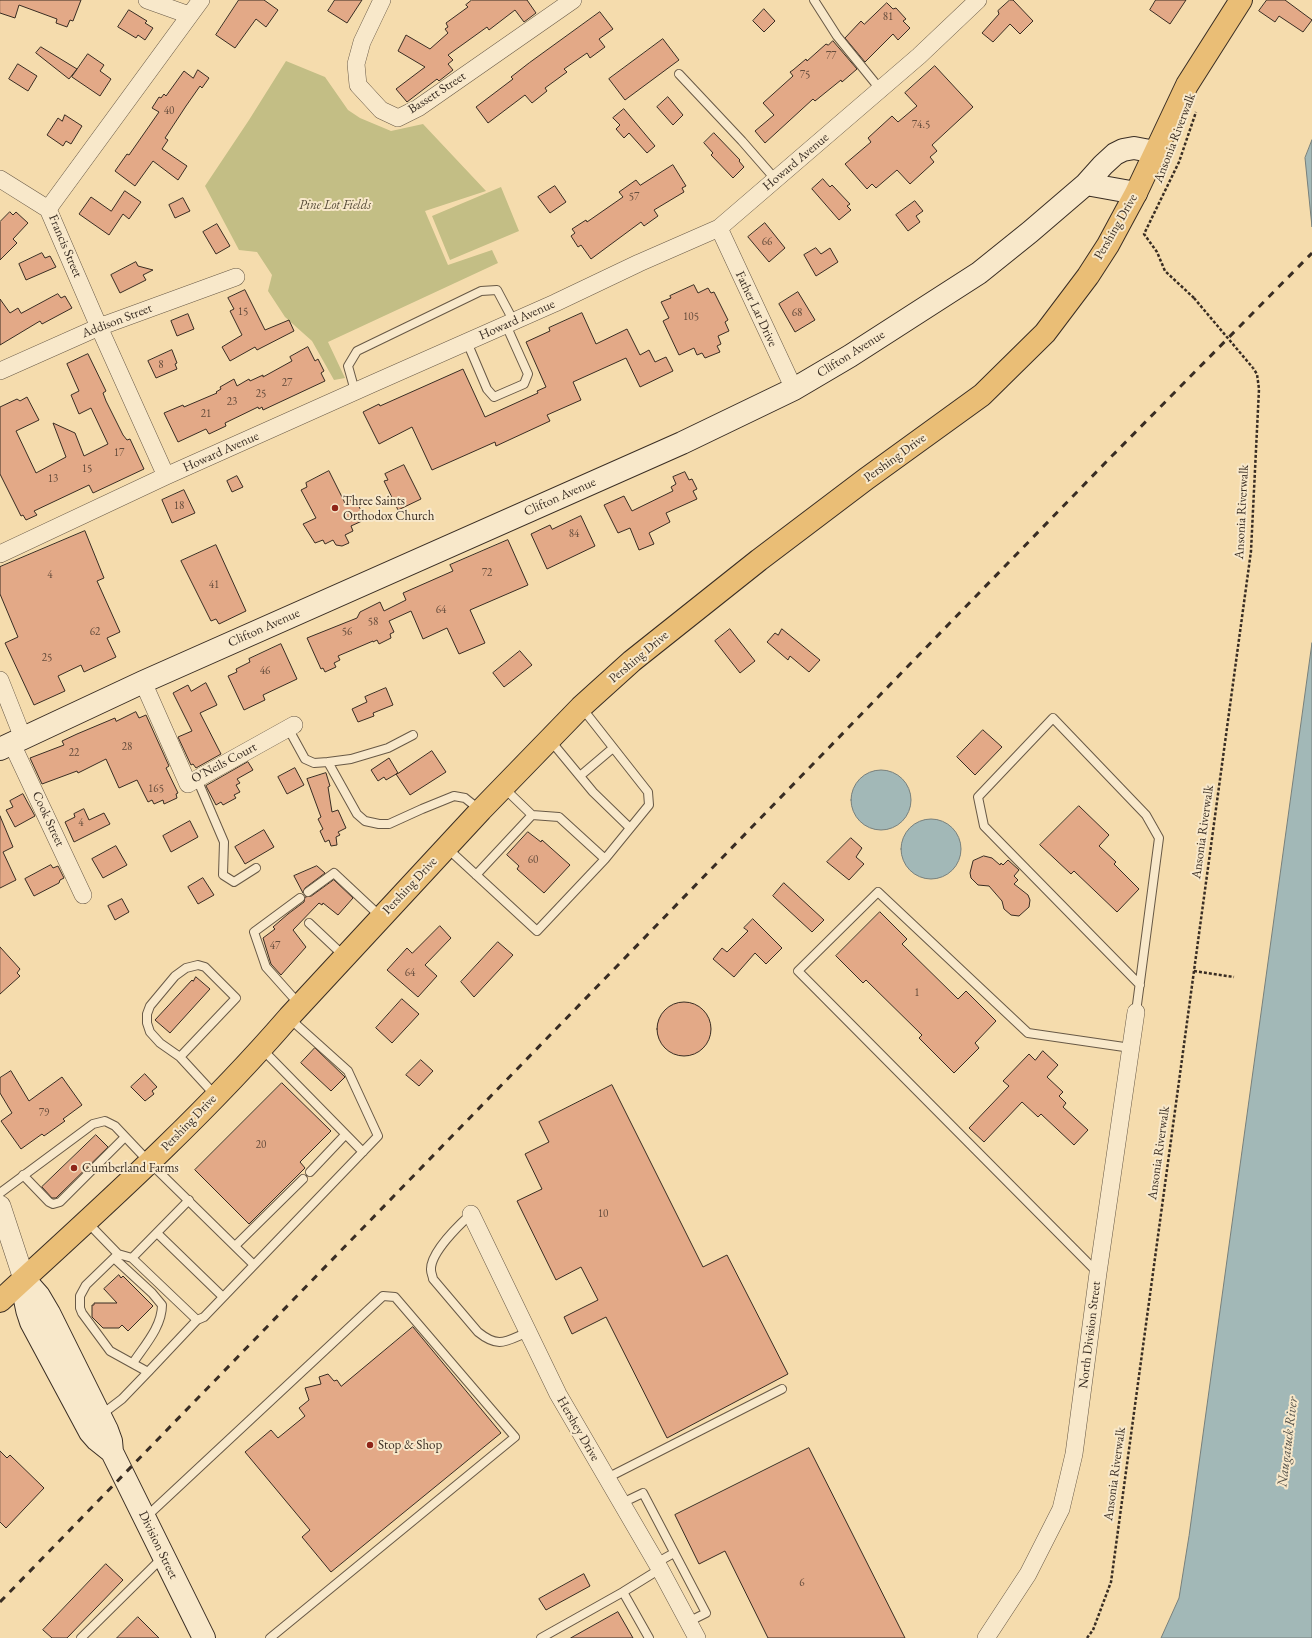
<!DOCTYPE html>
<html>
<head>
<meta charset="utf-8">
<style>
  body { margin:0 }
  canvas { display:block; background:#f5dcad }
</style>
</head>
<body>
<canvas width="1312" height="1638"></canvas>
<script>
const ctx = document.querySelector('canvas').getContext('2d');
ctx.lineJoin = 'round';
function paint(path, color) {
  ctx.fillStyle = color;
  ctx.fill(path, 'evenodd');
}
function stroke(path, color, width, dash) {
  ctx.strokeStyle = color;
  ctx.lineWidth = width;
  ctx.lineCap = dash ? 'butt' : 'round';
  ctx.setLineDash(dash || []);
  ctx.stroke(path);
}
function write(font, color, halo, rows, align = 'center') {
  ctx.font = font + ' "EB Garamond",serif';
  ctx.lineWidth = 4;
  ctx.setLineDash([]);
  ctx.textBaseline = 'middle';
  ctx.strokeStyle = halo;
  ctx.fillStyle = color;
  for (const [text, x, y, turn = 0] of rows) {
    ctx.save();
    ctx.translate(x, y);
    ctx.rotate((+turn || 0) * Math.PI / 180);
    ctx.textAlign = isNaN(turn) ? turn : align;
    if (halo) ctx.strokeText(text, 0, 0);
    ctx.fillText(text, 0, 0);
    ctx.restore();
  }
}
paint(new Path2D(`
  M286,61l39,16 23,33 12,8 31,13 32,-7 63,67 -61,20 23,54 44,-15 6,13 -170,79 17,36 -11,2 -22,-39 -27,-24 -17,-26 4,-16 -15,-23 -18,-2 -34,-64 44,-66z
  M501,187l18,44 -69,29 -18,-44z`), '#c3be85');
const water = new Path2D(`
  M1312,140v87l-7,-69z
  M1312,643v995h-151l18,-40 10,-62z
  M851 800a30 30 0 1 1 60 0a30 30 0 1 1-60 0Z
  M901 849a30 30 0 1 1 60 0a30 30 0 1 1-60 0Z`);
paint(water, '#a2b8b7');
stroke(water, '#78807c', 1);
const building = new Path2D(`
  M0,0h81l-8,21 -3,-1 -3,7 -11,-4 1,-4 -38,-14 -4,13 -15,-5z
  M239,0h25l14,10 -12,17 -10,-8 -21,29 -19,-13z
  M335,0h27l-15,23 -19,-12z
  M472,0h55l9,13 -12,9 -9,-12 -26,20 -2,-3 -39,28 5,5 -5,4 5,6 -14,11 -2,-2 -30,23 -11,-13 29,-22 -27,-16 8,-16 24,14 18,-16 -3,-4 3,-2 -2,-4 22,-16 -2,-2z
  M1010,0h3l20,21 -13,13 -10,-10 -17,18 -11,-9 17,-19 -1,-3z
  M1156,0h30l-16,24 -20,-14z
  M1267,0h18l27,20 -9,12 -24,-16 -4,6 -16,-11z
  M887,3l6,6 3,-1 10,11 -3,2 7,7 -12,12 -5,-6 -28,28 -20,-24 16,-17 3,3z
  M764,9l11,12 -11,11 -11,-11z
  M129,10l18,11 -2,2 8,5 -8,12 -7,-5 -2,3 -18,-11z
  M600,12l13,17 -14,10 6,8 -15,11 -3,-5 -23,16 3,3 -22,16 2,3 -15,12 -7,-8 -37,28 -12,-16 37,-28 -2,-2 18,-14z
  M663,39l16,21 -54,40 -16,-21z
  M833,41l24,28 -15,13 -1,-2 -26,21 -2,-2 -48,44 -10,-12 19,-16 -11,-12 30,-27 -3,-4 3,-2 13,-11 1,2 19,-17 2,1z
  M41,47l36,22 -8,10 -33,-26z
  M88,54l16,11 -4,6 11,8 -11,17 -28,-19z
  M18,64l19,12 -9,15 -19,-12z
  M935,66l38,41 -41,38 5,6 -7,6 4,5 -24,22 -13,-14 -21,18 -4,-4 -5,5 -22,-25 26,-22 -3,-4 24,-22 6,6 19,-16 -12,-13z
  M198,70l11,8 -7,10 -2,-2 -14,20 -21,32 3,2 -6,9 25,17 -9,14 -25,-19 -18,25 -20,-15 12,-17 2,1 30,-43 -7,-4 7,-11 2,1 3,-4 2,2 18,-25 9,7z
  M668,97l15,18 -10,10 -16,-18z
  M624,109l31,37 -8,7 -18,-20 -5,5 -8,-9 4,-4 -7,-7z
  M65,115l17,11 -11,18 -5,-3 -3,5 -16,-11 11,-17 4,3z
  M714,133l26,27 -1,1 5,6 -11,11 -22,-23 2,-2 -9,-10z
  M673,165l13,21 -4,2 2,4 -30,18 4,6 -14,10 -3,-4 -50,37 -10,-14 -3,2 -7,-11 4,-3 -3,-4 14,-9 1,2 36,-25 -4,-5 17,-12 4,5z
  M823,179l7,8 2,-2 18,19 -3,2 4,4 -12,10 -27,-31z
  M555,186l11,16 -16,11 -12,-16z
  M125,191l16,11 -12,17 -6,-5 -14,21 -30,-21 12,-17 20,14z
  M183,198l7,13 -15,7 -6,-13z
  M915,201l8,10 -7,5 4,6 -12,9 -12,-16z
  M10,212l3,3 3,-3 12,11 -15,16 4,4 -17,17v-38z
  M765,223l20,25 -16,14 -21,-25z
  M217,224l13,22 -14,8 -13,-22z
  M816,248l5,6 9,-6 8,14 -22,14 -12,-21z
  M42,253l3,5 5,-2 6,11 -30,13 -7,-16z
  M136,262l2,4 15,4 -10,5 3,5 -26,13 -9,-18z
  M694,285l4,8 10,-5 3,5 3,-1 14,28 -3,2 4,9 -11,5 3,8 -4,2 3,6 -15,6 -3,-5 -5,2 -3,-7 -15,7 -16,-34 6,-3 -8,-16 10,-4 -1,-2z
  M245,290l20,40 24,-10 5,11 -37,19 -2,-3 -25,14 -8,-14 20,-12 -12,-24 4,-2 -6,-11z
  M798,292l17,28 -20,12 -16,-28z
  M58,294l3,4 4,-2 7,12 -30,16 -2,-3 -40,24v-46l10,14 8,-5 3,5z
  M582,313l14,31 31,-15 13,26 9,-5 6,12 11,-5 7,14 -33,16 -14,-29 -53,24 8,18 -34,15 3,6 -54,25 -1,-4 -63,28 -20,-43 -33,17 -16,-32 16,-8 1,2 83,-37 22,48 53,-24 -1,-2 9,-4 -20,-45 24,-11 -1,-3z
  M188,314l6,15 -17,7 -6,-15z
  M308,347l7,14 3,-2 6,12 -3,2 4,8 -62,29 -1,-3 -3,2 -1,-2 -33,16 1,3 -17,8 -3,-5 -28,13 -14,-29 19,-8 1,2 33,-14 -1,-1 5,-3 -1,-2 14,-8 3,7 12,-7 1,2 13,-6v2l29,-16 -2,-4z
  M172,350l5,13 -2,1 2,5 -21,9 -8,-17z
  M88,354l18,37 -3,2 3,8 17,34 4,5 3,-1 14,30 -51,24 -4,-8 -55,26 3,4 -11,5 -3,-5 -2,1 -21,-42v-67l17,-8 3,2 7,-4 12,23 -23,11 20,42 30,-16 -13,-34 22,10 9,23 24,-12 -17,-36 -12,6 -8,-19 8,-4 -12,-27z
  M404,465l17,34 -23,11 -14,-29 4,-1 -3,-6z
  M329,471l16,32 9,-5 8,14 -3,2 3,7 -11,5 2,5 -8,4 4,8 -7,3 -6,-1 -3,-5 -8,4 -2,-4 -8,3 -12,-19 13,-6 -15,-28 6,-3 -1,-4z
  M685,472l4,8 3,-1 5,10 -4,2 4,8 -31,14 4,9 -21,11 5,11 -15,6 -9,-22 -12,5 -14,-28 20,-9 8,15 41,-20 -2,-4 5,-3 -3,-7z
  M237,476l6,11 -11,5 -5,-11z
  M184,490l11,23 -23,10 -10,-23z
  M581,516l14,30 -48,23 -16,-35 19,-9 2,4z
  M85,531l19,47 -7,3 23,51 -13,6 9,19 -32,15 -3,-7 -23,11 7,15 -31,14 -29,-62 13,-6 -18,-43v-27z
  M508,540l20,45 -58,25 15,33 -26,11 -12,-26 -24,11 -12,-28 -22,10 5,11 -4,2 1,4 -12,6 -2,-4 -4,2v-1l-35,15 2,4 -6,3 2,4 -11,5 -2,-4 -2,1 -14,-31 50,-20 3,-6 20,-10 4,9 22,-11 -3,-7 50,-22 -3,-6z
  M216,545l30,66 -27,13 -3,-5 -5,2 -30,-60z
  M730,629l25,32 -15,12 -25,-32z
  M782,629l38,31 -11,12 -19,-16 -2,4 -21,-18 8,-9 3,2z
  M281,644l16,35 -34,16 2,5 -21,10 -16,-34 9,-4 -1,-3 14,-7 -1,-3z
  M520,651l12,14 -28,22 -11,-14z
  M206,683l11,22 -17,8 21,41 -25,14 -3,-4 -2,1 -13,-28 14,-6 -19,-38 15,-8 3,6z
  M386,688l7,17 -20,8 1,3 -16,6 -6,-13 15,-7 -2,-5z
  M136,712l3,6 7,-3 23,51 -3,2 12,25 -2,1 1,4 -13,6 -1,-4 -9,4 -2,-4 -4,2 -11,-22 -18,8 -13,-29 -28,14 -1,-2 -35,13 -12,-26 34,-13 -2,-4 15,-7 38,-16 1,3z
  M983,730l19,17 -27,28 -18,-18z
  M432,751l14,21 -36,23 -14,-21 2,-1 -12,7 -2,-3 -6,4 -7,-11 18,-12 9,15z
  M248,762l5,8 -16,9 3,4 -4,2 4,7 -6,3 2,3 -13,7 -2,-3 -5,3 -10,-19z
  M295,768l9,17 -17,9 -9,-17z
  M326,773l4,13 -2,1 4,25 6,-2 8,18 -8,4 2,3 -4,2 1,8 -6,1 -2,-6 -4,2 -5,-11 3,-2 -5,-10 3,-2 -14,-38z
  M23,794l12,22 -20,11 -9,-17 7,-3 -3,-6z
  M1079,806l30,29 -10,11 17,16 -2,2 25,25 -22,23 -43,-41 -3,3 -31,-29z
  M84,809l5,11 15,-7 6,11 -36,18 -9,-20 10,-5 -1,-3z
  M0,816l13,31 -10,5 13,28 -16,8z
  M190,821l8,16 -27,15 -8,-16z
  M264,830l10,17 -29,17 -10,-17z
  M528,832l13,10 1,-2 28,25 -26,28 -27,-24 2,-3 -12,-11z
  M851,838l11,10 -6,9 8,7 -15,16 -22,-18z
  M116,846l11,19 -24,13 -11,-19z
  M984,856l8,2 8,7 1,-2 2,2 5,-5 11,10 -5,6 4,4 -4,4 14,11 2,5 -1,7 -10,9 -8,-1 -7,-6 -2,-8 -13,-15 -11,-1 -7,-7 -1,-5 3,-12z
  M51,865l2,3 5,-2 6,12 -4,2 -1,3 -25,13 -9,-17z
  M317,866l8,7 -20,15 -2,5 -9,-17z
  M203,878l11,17 -16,9 -10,-17z
  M334,880l19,18 -15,17 -15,-12 -1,2 -3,-2 -26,27 13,17 -25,28 -10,-11 -8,-26 12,-9 -2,-2 15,-13 16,-12 1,-5 6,-1z
  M784,883l40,37 -12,12 -39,-36z
  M122,899l7,13 -14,8 -7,-14z
  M880,912l27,27 -5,5 56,55 8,-8 30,30 -21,22 4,5 -25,25 -35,-35 3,-3 -56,-55 -3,3 -27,-27z
  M753,919l29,29 -16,16 -11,-11 -21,24 -21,-18 9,-11 5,4 21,-21 -4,-3z
  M440,926l11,12 -26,27 12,11 -19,21 -31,-27 20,-22 5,5z
  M498,942l15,13 -39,42 -13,-15z
  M0,947l20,22 -3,4 3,3 -20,18z
  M196,977l14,12 -40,44 -15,-13 37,-40 1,1z
  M402,999l17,15 -27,29 -16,-15z
  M657 1029a27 27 0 1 1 54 0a27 27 0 1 1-54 0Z
  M315,1048l30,29 -14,14 -30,-28z
  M1043,1051l15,14 -11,12 16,15 -4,4 7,7 -3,4 25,23 -14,15 -33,-31 -3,3 -16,-15 -38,40 -15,-14 40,-42 -6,-5 26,-27 6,6z
  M421,1060l12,11 -14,15 -13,-11z
  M11,1071l18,30 33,-24 20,28 -19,14 2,2 -21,15 -2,-2 -21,15 -20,-28 11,-8 -12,-20v-15z
  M145,1074l12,13 -5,4 2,3 -9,7 -14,-14z
  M282,1083l49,48 -31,31 5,6 -56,56 -54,-54z
  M612,1085l91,182 24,-12 61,119 -121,64 -61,-121 -34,17 -8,-17 34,-17 -17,-33 -25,13 -39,-79 25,-12 -17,-35 24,-12 -10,-20z
  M96,1135l12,12 -52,51h-4l-10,-11z
  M119,1275l2,3 2,-2 30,30 -25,25 -6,-6 -3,3h-16l-11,-11v-12h2v-2h23l-13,-14z
  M413,1327l88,106 -170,139 -29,-35 8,-7 -65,-78 26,-22 7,8 27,-22 -6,-8 10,-8 -4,-12 16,-4 -2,-7 9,-3 6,7 3,-1 4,6z
  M809,1448l96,190h-137l-43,-87 -26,13 -24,-49z
  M0,1451l7,7 3,-3 34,33 -38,40 -6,-6z
  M106,1564l17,16 -56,58h-15l-9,-8z
  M584,1574l6,12 -44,24 -7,-11z
  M618,1612l15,26h-62z
  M138,1617l21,21h-42z`);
paint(building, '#e3a987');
stroke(building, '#392d23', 1);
const service = new Path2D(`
  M814,0l23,36 43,53
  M679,74l63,67 34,39
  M467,342l20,47 7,8 30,-13 4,-10 -22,-49
  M355,391l-7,-25 9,-15 124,-60 16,-1 17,32
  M288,728l17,31 9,4 14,-1 29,52 8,7 14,3h10l33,-15 32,-13 11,2 15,12
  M550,740l43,52 37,36
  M328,762l23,-3 37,-11 25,-13
  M580,776l33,-28
  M197,779l27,63 -1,33 11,7 22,-14
  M504,788l28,27
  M447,848l90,83 68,-72 44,-54 -1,-13 -66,-84
  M476,875l56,-60 27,2 46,42
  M308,892l26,-19 47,44
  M309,923l35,33
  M299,1004l-33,-37 -12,-35 46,-34
  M1136,1012l23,-174 -13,-23 -93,-97 -75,79 6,29 156,159
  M262,1049l101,103
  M180,1057l56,-59 -31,-31 -7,-2 -12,3 -11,8 -25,30 -3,8v9l3,9 10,11 20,14 35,38
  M310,1172l35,-37
  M23,1175l26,27 4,2 7,-2 65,-65
  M0,1193l93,-69 12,-3 10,5 35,37 104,102
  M471,1214c-12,11 -41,39 -40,56 0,3 2,7 2,9l45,53c21,17 28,9 50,0
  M87,1222l31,32 14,4 65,62 7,-3 174,-181 -30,-65 -59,-53
  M157,1233l66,64
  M235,1246l68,-67
  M118,1254l-32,31 -6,11v12l2,5 28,38 38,21 49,-52
  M114,1258l38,35 10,12c0,22 -18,41 -29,58
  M132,1258l57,-58
  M1098,1273l-300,-302 80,-79 150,141 103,15
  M101,1415l21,-16 26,-27
  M607,1478l175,-89
  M622,1503l21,-10 63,120 -18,9
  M146,1517l237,-221 12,1 120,140 -245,201
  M656,1563l18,-10
  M623,1592l26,46
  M81,1638l82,-81
  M541,1638l82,-46 37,-23`);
const minor = new Path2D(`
  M147,0l42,15
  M382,0l-20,42 -6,22 2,21 23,25 17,8 20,-10 155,-108
  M0,179l48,30
  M48,209l51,118 67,149
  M48,209l153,-209
  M719,228l75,161
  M0,371l99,-44 137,-50
  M0,554l166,-78 208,-93 181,-80 84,-40 80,-35 200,-172 59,-56
  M0,680l23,58
  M143,682l45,102 106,-59
  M12,744l71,151
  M471,1214l87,180 102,175 37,69
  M986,1638l42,-64 33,-65 13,-55 24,-181 38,-261`);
const tertiary = new Path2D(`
  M0,1206l24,73`);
const secondary = new Path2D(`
  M1086,184l50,9
  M0,749l143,-67 539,-239 112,-54 56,-33 129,-83 51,-41 56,-48 17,-19 12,-11 8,-4 11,-2 21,4
  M24,1279l15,17 10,17 58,117 4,11 1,11 92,186
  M24,1279c0,16 1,28 7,43l59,110 7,8 15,12`);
const primary = new Path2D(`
  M0,1301c99,-91 200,-181 289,-284l192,-207 100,-103 51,-46 127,-101 107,-81 116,-84 63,-62 43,-57 20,-31 28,-52 51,-108 54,-85`);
stroke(service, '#685946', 10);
stroke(minor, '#685946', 18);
stroke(tertiary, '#685946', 22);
stroke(secondary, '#392d23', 24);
stroke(primary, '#392d23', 24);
stroke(new Path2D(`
  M1194,298l-29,-27 -8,-19 -13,-18 35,-72 17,-50
  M1194,971l40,6
  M1087,1638l6,-8 18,-48 140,-1031 8,-162 -2,-15 -4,-6`), '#392d23', 2.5, [3, 2]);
stroke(service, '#f8e8ca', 8);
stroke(minor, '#f8e8ca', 17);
stroke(tertiary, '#f8e8ca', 21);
stroke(secondary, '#f8e8ca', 22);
stroke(primary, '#eabe76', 22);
stroke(new Path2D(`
  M0,1602l1108,-1142 204,-207`), '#392d23', 3, [7, 7]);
stroke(new Path2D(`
  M1194,298l59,70`), '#392d23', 2.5, [3, 2]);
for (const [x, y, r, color] of [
  [335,508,4,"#8f2418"],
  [74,1168,4,"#8f2418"],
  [370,1445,4,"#8f2418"]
]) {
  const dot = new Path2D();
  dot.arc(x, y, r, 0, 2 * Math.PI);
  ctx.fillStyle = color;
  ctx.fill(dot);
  stroke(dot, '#f8e8ca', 1.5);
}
write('11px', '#644c3c', null, [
  ["81",888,17],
  ["77",831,56],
  ["75",805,75],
  ["40",169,111],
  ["74.5",921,125],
  ["57",634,197],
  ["66",767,242],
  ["15",243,312],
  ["68",797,313],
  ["105",691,317],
  ["8",161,365],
  ["27",287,383],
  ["25",261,394],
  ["23",232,402],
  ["21",206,414],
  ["17",119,453],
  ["15",87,469],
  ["13",53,479],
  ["18",179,506],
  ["84",574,534],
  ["72",487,573],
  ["4",50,575],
  ["41",214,585],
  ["64",441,610],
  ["58",373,622],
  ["62",95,632],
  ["56",347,632],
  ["25",47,658],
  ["46",265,671],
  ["28",127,747],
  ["22",74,753],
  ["165",156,789],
  ["4",81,823],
  ["60",533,860],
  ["47",275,946],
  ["64",410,973],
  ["1",917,993],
  ["79",44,1113],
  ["20",261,1145],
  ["10",603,1214],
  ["6",802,1583]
]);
write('13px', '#392d23', '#f8e8ca', [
  ["Bassett Street",437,93,-33],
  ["Ansonia Riverwalk",1175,138,-69],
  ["Howard Avenue",796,162,-40],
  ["Pershing Drive",1116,227,-60],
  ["Francis Street",65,246,67],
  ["Father Lar Drive",756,309,65],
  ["Howard Avenue",517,320,-24],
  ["Addison Street",117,321,-21],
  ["Clifton Avenue",851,354,-32],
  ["Howard Avenue",221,452,-24],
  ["Pershing Drive",895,458,-36],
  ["Clifton Avenue",560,497,-24],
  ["Ansonia Riverwalk",1242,512,-87],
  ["Clifton Avenue",264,628,-24],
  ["Pershing Drive",639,657,-40],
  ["O'Neils Court",224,763,-28],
  ["Cook Street",48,819,65],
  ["Ansonia Riverwalk",1203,832,-82],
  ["Pershing Drive",410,886,-47],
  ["Pershing Drive",189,1123,-46],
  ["Ansonia Riverwalk",1159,1153,-82],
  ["North Division Street",1090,1335,-83],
  ["Hershey Drive",578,1429,60],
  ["Ansonia Riverwalk",1115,1474,-82],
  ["Division Street",158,1545,64]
]);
write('italic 13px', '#554a37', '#f8e8ca', [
  ["Pine Lot Fields",335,205]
]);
write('13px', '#392d23', '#f8e8ca', [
  ["Three Saints",343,501],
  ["Orthodox Church",343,516],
  ["Cumberland Farms",82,1168],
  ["Stop & Shop",378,1445]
], 'left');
write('italic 14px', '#535048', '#f8e8ca', [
  ["Naugatuck River",1288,1442,-83]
]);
</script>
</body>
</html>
